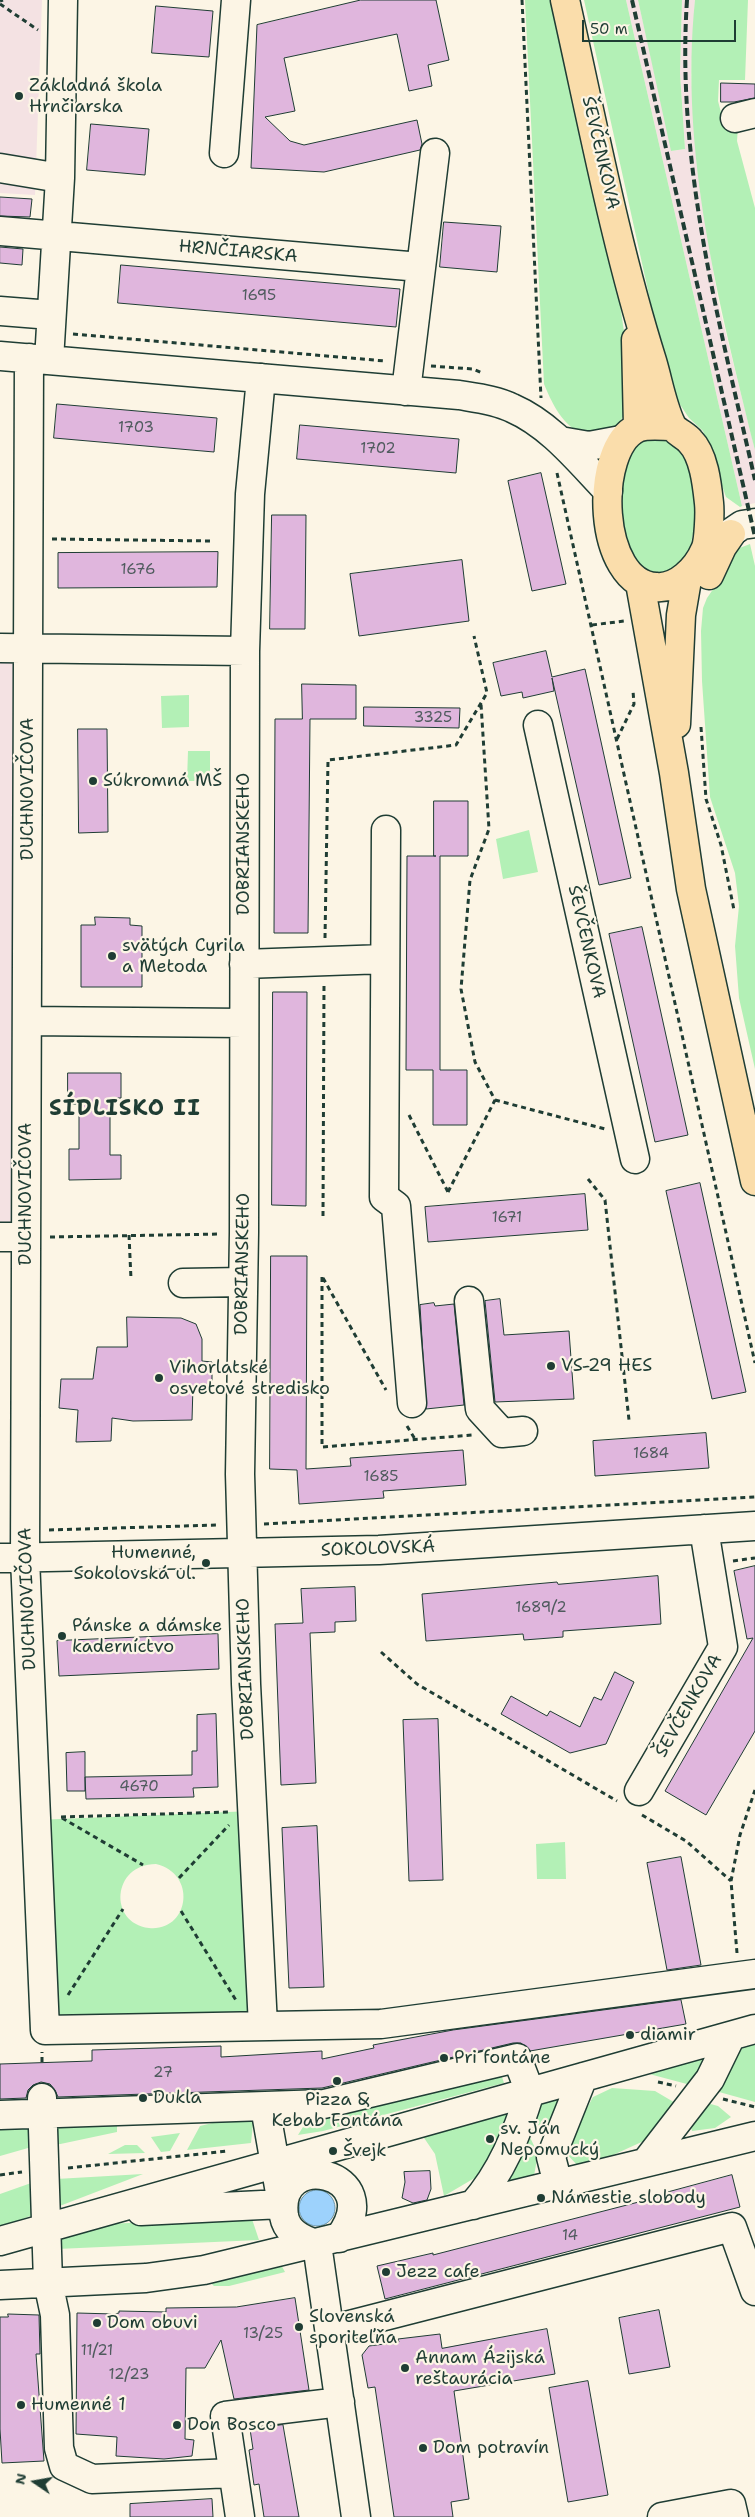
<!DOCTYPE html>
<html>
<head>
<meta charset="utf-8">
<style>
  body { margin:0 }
  #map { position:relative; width:755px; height:2517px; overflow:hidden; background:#fcf5e5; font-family:"Shantell Sans",sans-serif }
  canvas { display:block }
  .north { position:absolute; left:10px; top:2457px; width:50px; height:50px; -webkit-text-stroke:4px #fcf5e5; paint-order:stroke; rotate:282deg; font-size:14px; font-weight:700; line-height:20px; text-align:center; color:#1f3d34 }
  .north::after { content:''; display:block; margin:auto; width:18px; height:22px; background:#1f3d34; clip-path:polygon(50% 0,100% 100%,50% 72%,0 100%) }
  .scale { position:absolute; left:582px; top:20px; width:154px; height:22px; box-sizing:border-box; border:2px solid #1f3d34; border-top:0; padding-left:6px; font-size:15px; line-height:18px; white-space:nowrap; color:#1f3d34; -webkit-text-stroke:4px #fcf5e5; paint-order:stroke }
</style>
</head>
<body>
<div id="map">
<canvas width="755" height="2517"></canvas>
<div class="north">N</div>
<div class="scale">50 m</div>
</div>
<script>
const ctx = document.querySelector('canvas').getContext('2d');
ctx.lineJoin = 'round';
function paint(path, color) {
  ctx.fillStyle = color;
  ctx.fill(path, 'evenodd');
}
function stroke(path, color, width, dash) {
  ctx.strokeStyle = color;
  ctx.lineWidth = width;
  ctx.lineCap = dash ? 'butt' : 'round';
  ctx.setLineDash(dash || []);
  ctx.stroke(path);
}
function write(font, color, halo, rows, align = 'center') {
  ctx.font = font + ' "Shantell Sans",sans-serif';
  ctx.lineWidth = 4.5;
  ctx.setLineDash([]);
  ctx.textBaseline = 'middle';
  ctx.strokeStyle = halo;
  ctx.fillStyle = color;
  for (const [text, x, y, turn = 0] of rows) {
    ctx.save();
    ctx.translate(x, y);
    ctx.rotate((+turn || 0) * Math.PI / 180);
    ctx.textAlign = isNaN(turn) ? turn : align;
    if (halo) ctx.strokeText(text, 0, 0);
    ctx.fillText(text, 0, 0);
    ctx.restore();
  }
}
paint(new Path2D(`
  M0,0h42l-7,195 -35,-2z
  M626,0h12l34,151 13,-2 -5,-76 2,-73h13l-4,75 10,122 18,109 36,144v53l-13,3z
  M0,657h7l8,9 -3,557h-12z`), '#f4e2e3');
paint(new Path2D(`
  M525,0h25l68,291 8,54 2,63 -10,17 -19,11c-6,-1 -15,-1 -20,-4 -18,-9 -28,-31 -35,-48z
  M584,0h42l116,506 -2,1 -14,-10 -23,-66 -14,-13 -10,-15 -13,-31z
  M638,0h44l-2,73 5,76 -14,2z
  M695,0h53l-3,80h-26l-1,21 6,23 14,3 -1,14 18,67v242c-36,-147 -76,-297 -60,-450z
  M645,437l23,1 12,8 8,13 5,21 2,44 -7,34 -19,15 -12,2 -21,-9 -13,-29 -4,-22 6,-61z
  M750,544l5,22v503l-16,-71 -4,-52 4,-40 -4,-33 -25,-76 -8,-116 -1,-50 2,-23 4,-10 18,-26 3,-12 9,-11z
  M189,695v32l-27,1 -1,-32z
  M188,751h22v30h-23z
  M529,830l9,42 -35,7 -7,-40z
  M252,1811l11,215 -218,4 -9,-210zM156,1864c42,10 33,68 -7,64 -41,-5 -37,-64 7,-64z
  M565,1842l1,37h-29l-1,-35z
  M755,2040v62l-43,-12 25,-47z
  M716,2049l-18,38 -60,-16z
  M500,2071l4,12 -181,48 -25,4 5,-8 19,-9z
  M612,2088l43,3 22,13 -20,31 -55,25 -24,6 -14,-15 29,-54z
  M569,2089l-21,46 -16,-16 3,-18z
  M703,2102l15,4 13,11 -16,11 -23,3 -2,-8z
  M520,2104l-30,65 -46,27 -9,-42 -15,-22z
  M254,2113l-3,30 -64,7 13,-24z
  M0,2121l35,1v24l-35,10z
  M117,2123v9l-66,14v-21z
  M525,2127l13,27 -5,27 -31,9z
  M180,2133l-10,18 -9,1 -10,-15z
  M125,2145h12l8,8 -37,1z
  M143,2174l-86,33 -1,-28z
  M34,2182l1,32 -35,14v-34z
  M251,2216l8,24 -202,9 1,-14 45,-11 77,-3z
  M280,2263l5,9 -56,14h-15l-10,-9z`), '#b3f0b6');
const water = new Path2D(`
  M299 2208a18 18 0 1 1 36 0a18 18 0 1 1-36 0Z`);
paint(water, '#9dd2fc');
stroke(water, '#6b96ac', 1);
const building = new Path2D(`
  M361,0h75l13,60 -21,5 4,21 -23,5 -12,-57 -113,24 11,53 -30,6 25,24 14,4 113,-25 5,24 -2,6 -96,22 -73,-4 6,-143z
  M156,6l57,5 -4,46 -57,-4z
  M721,83l34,1v14l-21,4h-13z
  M91,124l58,5 -4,46 -58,-5z
  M0,197l32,2 -2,18 -30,-1z
  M444,222l57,4 -4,46 -57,-5z
  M0,247l23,2 -1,16 -22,-2z
  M121,265l279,24 -4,38 -278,-24z
  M57,404l160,14 -3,34 -160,-14z
  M300,425l159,14 -3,34 -159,-14z
  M541,473l25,111 -34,7 -24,-110z
  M272,515h34l-1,114h-35z
  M218,552l-1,35 -159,1v-35z
  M462,560l7,61 -110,15 -9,-62z
  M546,651l6,26 33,-8 46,209 -32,7 -47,-207 2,13 -31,7 -1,-6 -21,4 -8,-33z
  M302,684l54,1v34h-46l-2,214h-34l1,-214h27z
  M364,707l96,1 -1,20 -95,-2z
  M78,729h29l1,103 -29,1z
  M434,801h34v55h-28v214h27v55h-34v-55h-27l1,-214h29h-2z
  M95,917l35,1v7l12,1v61h-61v-62h14z
  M642,927l46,208 -33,7 -46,-208z
  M273,992h34l-1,214 -34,-1z
  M68,1073h53v25h-11v57h11v24l-52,1v-31h10v-45h-11z
  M700,1183l46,209 -34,7 -46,-208z
  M585,1194l3,36 -160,12 -3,-35z
  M271,1256h36l-1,213 45,-3 -1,-8 113,-8 3,35 -83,6 1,7 -85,6 -2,-34 -27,-1z
  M500,1299l4,36 65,-4 5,68 -79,3 -10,-101z
  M434,1303l1,3 19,-2 10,101 -38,4 -6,-104z
  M127,1317l54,1 15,6 6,15v22l10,1v25l-19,-1 -1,34 -59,1 -21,-3 -1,23 -35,1 2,-32 -19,-2 2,-29h32l4,-32h30z
  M706,1433l3,35 -114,8 -2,-35z
  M755,1566v165l-49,84 -41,-24 88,-153 -6,1 -13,-68z
  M658,1576l3,48 -98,7v6l-39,3 -1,-6 -97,7 -4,-47 135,-12 1,2z
  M355,1587l1,34 -21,1v10l-25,1 6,150 -35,2 -6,-161 28,-1 -2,-34z
  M218,1634l1,35 -160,7 -2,-35z
  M615,1672l19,10 -28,62 -36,9 -69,-39 10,-18 36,20 3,-5 30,16 14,-30 7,3z
  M216,1714l2,73 -25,1 1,9 -108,2 -1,-22 107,-2v-24h5v-36z
  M438,1719l5,161 -34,1 -6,-161z
  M85,1752v39h-18l-1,-38z
  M317,1826l7,161 -35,1 -7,-160z
  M681,1857l20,108 -34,5 -20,-107z
  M681,2000l5,24 -156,27 -9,-8h-8l-191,45 -264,9 -3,-7 -5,-6 -9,-2 -8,3 -5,5 -2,8 -26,1v-35l92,-3v-11l129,-4v11l101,-6v8l52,-11 -1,-3 80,-15z
  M430,2171l1,18 -4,11 -14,3 -11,-5 3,-16 -1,-10z
  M732,2175l8,32 -355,92 -8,-33 56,-13v2l225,-58v-2z
  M295,2298l14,92 -75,9 -13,-59 -16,28h-19l-1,71 9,1 -2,16 -28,3 -48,-3 1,-19 -41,-3 1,-121 37,1 5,-1v-2l47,1v-4l70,-1z
  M659,2310l11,57 -41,7 -10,-56z
  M8,2314l31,1 1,39h-4l8,107 -42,2 -2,-34v-112h8z
  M547,2329l8,45 -101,17 15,108 -18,3 2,15h-59l-19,-130 -7,1 -6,-33 7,-9 30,-4 -1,-3 42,-5 2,14z
  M588,2381l20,114 -40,7 -19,-114z
  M283,2425l16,92h-35l-5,-33 -5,1 -5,-35 4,-1 -3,-20z
  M212,2499l1,18h-83v-13z`);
paint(building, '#e0b6dd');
stroke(building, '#1f3d34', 1);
const minor = new Path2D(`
  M735,118l20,-5
  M224,153l12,-153
  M0,168l60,10
  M0,231l420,36
  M0,311l51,4
  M0,356l459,39c18,3 37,5 53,13 39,17 67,53 96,83
  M29,358l-4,1200 20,472 336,-6 374,-50
  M49,360l11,-182 3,-178
  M261,378l-11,116 -5,157 -1,582 -4,241 6,210 17,342
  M406,391l29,-238
  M560,441l29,5 32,-6
  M711,546l31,-21 13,-2
  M0,648l245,3
  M538,725l97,434
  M386,830l-2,367 12,9 16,197
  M244,964l141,-5
  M27,1021l216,2
  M0,1237h26
  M183,1283l60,-1
  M469,1301l11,108 22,24 21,-2
  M0,1558l379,-8 376,-24
  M639,1791l84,-144 -19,-118
  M42,2098l6,184 7,33 4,133 5,18 28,13 141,-6
  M0,2115l324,-11 193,-46 13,34 225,-63
  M646,2162l64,-83 21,-43
  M558,2184l-7,-27 32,-80
  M473,2205c29,-33 44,-71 57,-113
  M141,2211l141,-7 -17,-97
  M339,2238c51,-67 -65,-91 -55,-22 3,17 18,24 33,28l39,273
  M0,2241l530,-149
  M0,2285l146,-7 58,-8 551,-134
  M330,2330l402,-103 23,64
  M240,2517l-15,-101 115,-14
  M662,2517l69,-13 3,13`);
const major = new Path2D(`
  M565,0c27,120 50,243 87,361 6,20 10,44 19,63 3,7 14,11 19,17 14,14 17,43 19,62 1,9 0,39 -4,47 -8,19 -28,39 -49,37 -59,-3 -63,-138 -19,-159 9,-4 25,-2 35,-2
  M636,340l2,87
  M709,575l13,-28 9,-13
  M640,583l34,190 17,116 64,292
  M676,724l5,-109 7,-41`);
stroke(minor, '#1f3d34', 31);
stroke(major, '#1f3d34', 31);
stroke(new Path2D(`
  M522,0l19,398
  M0,1l3,-1
  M0,4l38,26
  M73,334l312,27
  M431,366l42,3 9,4
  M557,473l198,890
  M52,539l159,2
  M592,625l32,-4
  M701,727l5,72 15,46 13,65
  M617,739l17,-35 -1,-13
  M325,938l3,-178 128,-15 31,-52 -13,-57
  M495,1100l110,29
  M409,1115l39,77
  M588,1179l17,21 24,220
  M448,1192l47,-92 -20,-38 -14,-73 9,-109 19,-51 -8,-125
  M323,1216l1,-231
  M129,1235l2,44
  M50,1237l171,-3
  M322,1277v170l150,-12
  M323,1278l63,112
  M407,1426l8,13
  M264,1524l491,-27
  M49,1530l169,-5
  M733,1561l22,-3
  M381,1652l36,32 200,117
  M642,1815l44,26 45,40
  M61,1817l169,-5
  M62,1818l81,47
  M179,1878l50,-53
  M181,1911l56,91
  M737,1953l-6,-72 9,-46 15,-45
  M68,1995l55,-86
  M42,2062v-10
  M658,2082l18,4
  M723,2099l32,8
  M68,2168l160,-17
  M0,2175l22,-3`), '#1f3d34', 3, [5, 4]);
stroke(minor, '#fcf5e5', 28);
stroke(major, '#faddab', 28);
stroke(new Path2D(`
  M632,0l123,537
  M687,0c-11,163 32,322 68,480`), '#1f3d34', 4, [8, 4]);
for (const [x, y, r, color] of [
  [19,96,5,"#1f3d34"],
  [93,781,5,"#1f3d34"],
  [112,956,5,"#1f3d34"],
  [551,1366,5,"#1f3d34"],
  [159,1378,5,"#1f3d34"],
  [206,1563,5,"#1f3d34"],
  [62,1636,5,"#1f3d34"],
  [630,2035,5,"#1f3d34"],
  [444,2058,5,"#1f3d34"],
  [337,2081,5,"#1f3d34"],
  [143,2098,5,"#1f3d34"],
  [490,2139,5,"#1f3d34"],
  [333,2151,5,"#1f3d34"],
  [541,2198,5,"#1f3d34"],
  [386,2272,5,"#1f3d34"],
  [97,2323,5,"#1f3d34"],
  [299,2327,5,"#1f3d34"],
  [405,2368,5,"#1f3d34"],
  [21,2405,5,"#1f3d34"],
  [177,2425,5,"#1f3d34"],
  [423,2448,5,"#1f3d34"]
]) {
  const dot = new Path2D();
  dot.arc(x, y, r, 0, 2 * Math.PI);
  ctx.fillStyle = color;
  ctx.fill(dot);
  stroke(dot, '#fcf5e5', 2);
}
write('15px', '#4f5b5e', null, [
  ["1695",259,296],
  ["1703",136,428],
  ["1702",378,449],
  ["1676",138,570],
  ["3325",433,718],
  ["1671",507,1218],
  ["1684",651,1454],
  ["1685",381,1477],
  ["1689/2",541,1608],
  ["4670",139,1787],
  ["27",163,2073],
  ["14",570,2236],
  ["13/25",263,2334],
  ["11/21",97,2351],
  ["12/23",129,2375]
]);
write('18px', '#1f3d34', '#fcf5e5', [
  ["Základná škola",29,86],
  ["Hrnčiarska",29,107],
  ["Súkromná MŠ",103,781],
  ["svätých Cyrila",122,946],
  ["a Metoda",122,967],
  ["VS-29 HES",561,1366],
  ["Vihorlatské",169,1368],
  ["osvetové stredisko",169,1389],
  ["Humenné,",196,1553,"right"],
  ["Sokolovská ul.",196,1574,"right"],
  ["Pánske a dámske",72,1626],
  ["kaderníctvo",72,1647],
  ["diamir",640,2035],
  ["Pri fontáne",454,2058],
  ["Dukla",153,2098],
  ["Pizza &",337,2100,"center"],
  ["Kebab Fontána",337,2121,"center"],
  ["sv. Ján",500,2129],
  ["Nepomucký",500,2150],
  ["Švejk",343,2151],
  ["Námestie slobody",551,2198],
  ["Jezz cafe",396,2272],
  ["Slovenská",309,2317],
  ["sporiteľňa",309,2338],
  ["Dom obuvi",107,2323],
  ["Annam Ázijská",415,2358],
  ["reštaurácia",415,2379],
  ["Humenné 1",31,2405],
  ["Don Bosco",187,2425],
  ["Dom potravín",433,2448]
], 'left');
write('18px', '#1f3d34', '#fcf5e5', [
  ["ŠEVČENKOVA",600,153,77],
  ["HRNČIARSKA",238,252,5],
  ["DUCHNOVIČOVA",28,789,-90],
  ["DOBRIANSKEHO",244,844,-90],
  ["ŠEVČENKOVA",586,942,77],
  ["DUCHNOVIČOVA",26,1194,-90],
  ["DOBRIANSKEHO",243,1264,-89],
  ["SOKOLOVSKÁ",378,1549,-2],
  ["DUCHNOVIČOVA",28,1599,-92],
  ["DOBRIANSKEHO",246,1669,-92],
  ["ŠEVČENKOVA",689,1706,-60]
]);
ctx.letterSpacing = '1px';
write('bold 22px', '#1f3d34', '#fcf5e5', [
  ["SÍDLISKO II",125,1109]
]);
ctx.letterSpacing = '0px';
</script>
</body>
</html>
